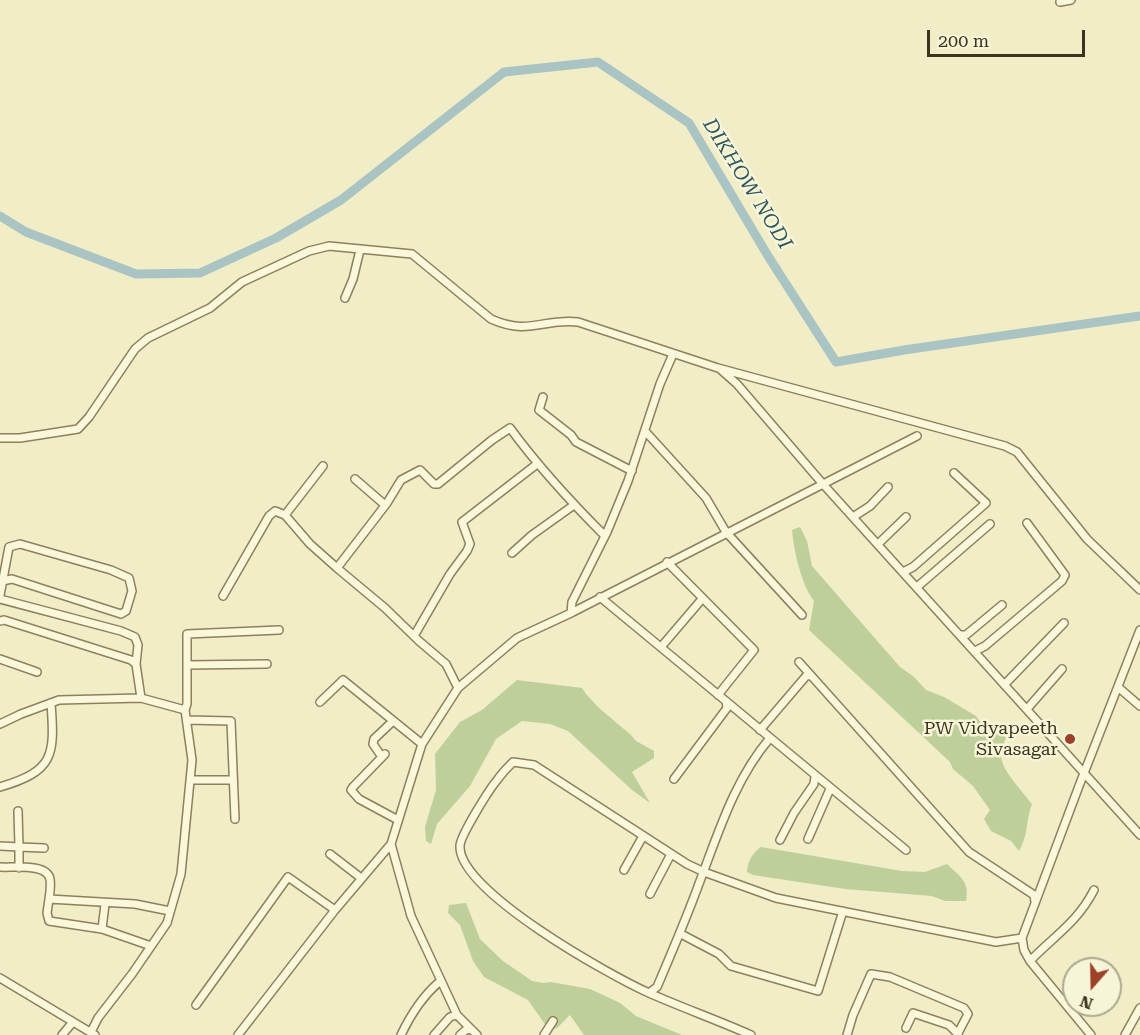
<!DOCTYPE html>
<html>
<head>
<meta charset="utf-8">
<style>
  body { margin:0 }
  #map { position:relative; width:1140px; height:1035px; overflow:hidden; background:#f0edc7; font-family:"Roboto Serif",serif }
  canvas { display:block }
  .north { position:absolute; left:1062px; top:957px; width:60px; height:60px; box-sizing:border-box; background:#f7f5d8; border:2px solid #ada88e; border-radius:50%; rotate:200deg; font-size:16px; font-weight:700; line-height:24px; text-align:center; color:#3d3420 }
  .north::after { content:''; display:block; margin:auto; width:21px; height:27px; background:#9e4129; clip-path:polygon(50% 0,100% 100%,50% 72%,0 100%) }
  .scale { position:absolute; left:927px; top:30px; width:158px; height:27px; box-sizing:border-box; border:3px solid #3d3420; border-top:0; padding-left:8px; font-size:18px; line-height:21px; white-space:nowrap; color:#3d3420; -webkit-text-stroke:4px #f7f5d8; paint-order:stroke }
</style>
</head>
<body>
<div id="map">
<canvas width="1140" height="1035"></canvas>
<div class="north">N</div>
<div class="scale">200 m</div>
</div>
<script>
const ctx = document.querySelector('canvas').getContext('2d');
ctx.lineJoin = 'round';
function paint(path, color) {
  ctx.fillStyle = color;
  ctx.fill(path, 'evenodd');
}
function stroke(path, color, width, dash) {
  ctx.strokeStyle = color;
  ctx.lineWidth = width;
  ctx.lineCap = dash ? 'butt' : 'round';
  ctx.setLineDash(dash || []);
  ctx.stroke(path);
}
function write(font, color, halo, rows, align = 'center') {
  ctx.font = font + ' "Roboto Serif",serif';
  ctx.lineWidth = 5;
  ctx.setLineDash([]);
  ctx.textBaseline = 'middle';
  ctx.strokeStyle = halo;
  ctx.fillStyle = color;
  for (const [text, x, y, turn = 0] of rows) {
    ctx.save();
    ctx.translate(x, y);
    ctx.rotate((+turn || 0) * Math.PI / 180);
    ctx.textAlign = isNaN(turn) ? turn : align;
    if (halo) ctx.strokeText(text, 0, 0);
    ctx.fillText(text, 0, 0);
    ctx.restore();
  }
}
paint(new Path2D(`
  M800,527l7,14 5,25 88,101 13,9 13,14 18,7 32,19 5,7 25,14c-2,7 -7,16 -4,24 4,14 21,31 30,43 -6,15 -4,33 -13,47l-8,-10 -20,-10 -7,-12 6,-9 -17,-24 -20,-17 -3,-7 -141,-132 5,-29c-13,-17 -20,-50 -22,-71z
  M517,680l65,8 4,6 13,14 32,27 5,6 18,10v7l-22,14 18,31 -18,-13 -64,-59 -18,-7 -28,-3 -26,18 -26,47 -33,38 -6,20 -5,-3 -1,-14 11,-37 -1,-36 25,-32 22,-12z
  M761,847l141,24 23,1 22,-8c13,13 23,17 19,37h-21l-13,-5 -87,-7 -92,-14 -6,-3c1,-12 5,-18 14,-25z
  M466,903l14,36 23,22 29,20 11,2 8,-1 39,7 30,14 16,13 46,19h-98l-14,-20 -13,13 -8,2 -21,-30 -44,-23 -11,-16 -13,-36 -12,-12 1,-8z`), '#becf9a');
stroke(new Path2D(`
  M0,216l26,16 110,42 64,-1 76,-35 65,-38 163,-128 94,-10 91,61 79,133 68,106 68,-12 236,-34`), '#a9c4c2', 9);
const minor = new Path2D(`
  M1060,2l11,-2
  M345,298l8,-19 7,-29
  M720,369l17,15 85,99 318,352
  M543,397l-4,13 32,25 5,7 56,29
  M645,431l61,67 20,34 76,83
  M0,438h20l58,-9 11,-12 46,-68 13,-11 62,-30 32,-26 67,-31 20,-5 83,8 79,65c38,17 52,-1 87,3l140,46 287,78 12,6 70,87 53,51
  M355,479l30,26
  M285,515l38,-49
  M853,517l17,-11 18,-19
  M878,544l28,-27
  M512,553l20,-18 42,-30
  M667,562l87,88 -36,45
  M337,568l50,-65 14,-23 19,-10 14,14h4l54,-44 18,-12c28,38 59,72 93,106l4,-2
  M903,572l10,-5 73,-64 -32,-30
  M917,587l73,-63
  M0,595l9,-48 11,-3 91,26 18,8 3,13 -6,20 -5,3 -109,-35 -10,2
  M223,596l46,-80 6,-5 10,4 25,29 27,24 48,40 34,33 27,23 12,24
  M600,597l306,253
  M0,599l121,32 14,6 3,8 -2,19
  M571,613l1,-11 35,-70 21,-51 32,-97 13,-30
  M0,621l4,-1 127,40 5,4 5,34
  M961,635h5l36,-30
  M414,636l36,-62 17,-23 3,-7 -8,-22 75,-58
  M661,647l41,-48
  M975,651l10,-5 77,-65 3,-6 -38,-52
  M0,659l37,13
  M799,662l170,190 65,43 1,7
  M187,665l80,-1
  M1005,684l59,-61
  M1118,687l22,19
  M320,702l23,-22 79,64
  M1027,709l35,-40
  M185,710l2,-6v-70l92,-4
  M187,720l44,1 4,98
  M0,724l21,-10 38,-14 82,-2 44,12 7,50 -11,114 -14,49 -35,51 -34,44 -7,14
  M760,730l47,-55 4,1
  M385,754l-32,33 -2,3 8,9 39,21
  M382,757l-9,-13 1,-5 19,-18
  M674,779l53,-71 -1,-7
  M190,780h43
  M0,787c54,-16 55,-31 51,-84
  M808,839l22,-50
  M780,840l14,-27 20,-29 1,-8
  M391,844l20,72 46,99 20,20
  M0,846l19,1 -1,-36
  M330,854l31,24
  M0,867c13,1 47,-4 50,12 1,7 0,14 -1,20
  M19,868v-21l25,1
  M624,870l19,-34
  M650,894l21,-40
  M102,929l3,-25
  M681,934l38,20 12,12 87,25 25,-80
  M151,946l-49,-17 -53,-8 -2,-8 2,-14 86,5 35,7
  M1030,961c24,-25 47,-38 64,-71
  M0,978l95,57
  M649,993l8,-6c15,-35 30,-70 43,-106 19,-50 35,-102 70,-143
  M196,1005l92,-128 47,33
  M906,1028l7,-15 36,12 9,9
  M62,1035l11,-13
  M238,1035l97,-125 56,-66 31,-100 36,-56 59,-50 54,-25 346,-177
  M401,1035c9,-19 20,-37 37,-52h4
  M434,1035l16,-18 7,-2
  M460,1035l7,-6 5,1
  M544,1035l9,-14
  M751,1035c-34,-15 -68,-27 -102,-42 -38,-17 -191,-102 -189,-147 0,-10 30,-58 38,-67 4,-6 10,-12 15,-17l21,3 153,99 17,8 72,26 220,44 26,-4
  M847,1035l6,-20 18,-41 19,3 74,31 4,6 -11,21
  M1091,1035l-61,-74 -6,-11 -2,-12 57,-152 61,-156
  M1125,1035l15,-27`);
stroke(minor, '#8d805c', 10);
stroke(minor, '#faf7db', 7);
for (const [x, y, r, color] of [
  [1070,739,6,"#9e4129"]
]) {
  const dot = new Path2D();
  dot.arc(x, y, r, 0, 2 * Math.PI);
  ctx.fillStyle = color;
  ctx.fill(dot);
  stroke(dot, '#f7f5d8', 2);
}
write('18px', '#3d3420', '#f7f5d8', [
  ["PW Vidyapeeth",1058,729],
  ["Sivasagar",1058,750]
], 'right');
write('italic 20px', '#2f565d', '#f7f5d8', [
  ["DIKHOW NODI",747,184,58]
]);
</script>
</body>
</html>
